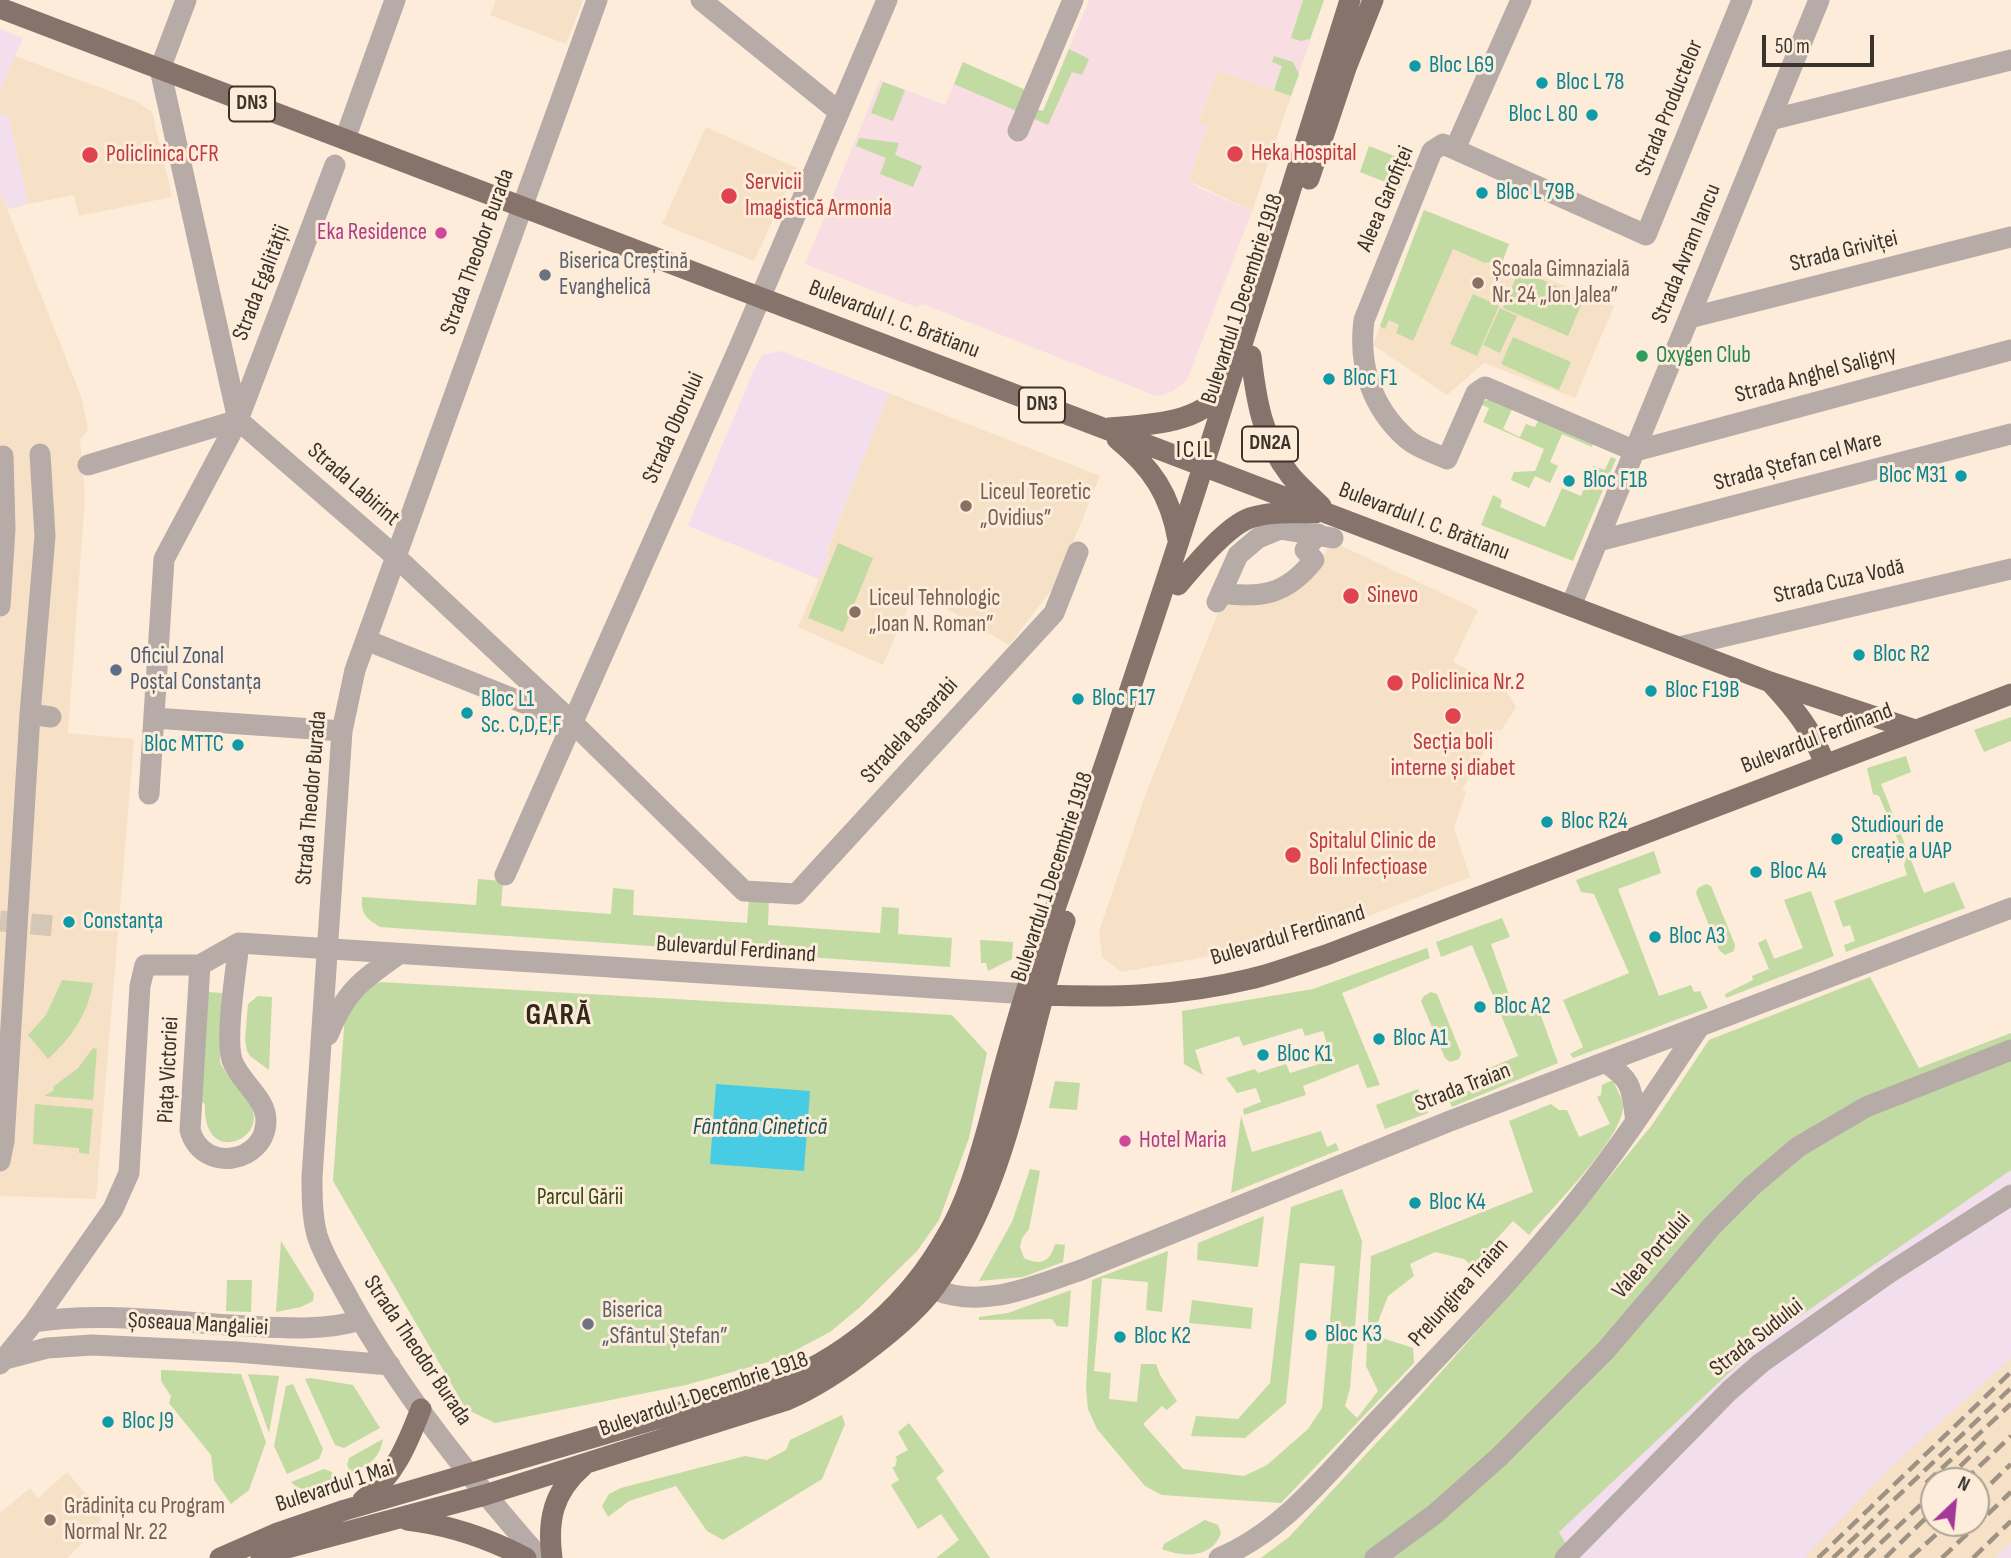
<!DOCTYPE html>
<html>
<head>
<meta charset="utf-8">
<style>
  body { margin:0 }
  #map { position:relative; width:2011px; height:1558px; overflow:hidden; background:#fcecd9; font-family:"Sofia Sans Condensed",sans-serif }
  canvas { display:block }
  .north { position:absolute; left:1920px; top:1467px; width:70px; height:70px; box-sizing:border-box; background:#fcecd9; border:2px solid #aea293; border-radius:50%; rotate:26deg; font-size:19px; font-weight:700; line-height:28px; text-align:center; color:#39332b }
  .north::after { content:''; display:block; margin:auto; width:24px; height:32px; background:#a43898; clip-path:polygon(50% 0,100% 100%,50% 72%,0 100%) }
  .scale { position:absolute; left:1762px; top:35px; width:112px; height:32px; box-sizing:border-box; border:4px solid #39332b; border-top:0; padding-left:9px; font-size:21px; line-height:24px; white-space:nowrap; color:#39332b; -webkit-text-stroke:5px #fcecd9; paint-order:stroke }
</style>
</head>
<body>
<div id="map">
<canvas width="2011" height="1558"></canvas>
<div class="north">N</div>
<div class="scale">50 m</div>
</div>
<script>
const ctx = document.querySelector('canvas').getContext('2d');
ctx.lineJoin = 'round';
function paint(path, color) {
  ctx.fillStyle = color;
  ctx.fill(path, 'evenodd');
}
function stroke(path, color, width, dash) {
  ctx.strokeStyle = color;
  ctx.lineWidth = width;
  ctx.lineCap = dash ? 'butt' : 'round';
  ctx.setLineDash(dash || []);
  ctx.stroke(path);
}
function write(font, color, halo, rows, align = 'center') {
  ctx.font = font + ' "Sofia Sans Condensed",sans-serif';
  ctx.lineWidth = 6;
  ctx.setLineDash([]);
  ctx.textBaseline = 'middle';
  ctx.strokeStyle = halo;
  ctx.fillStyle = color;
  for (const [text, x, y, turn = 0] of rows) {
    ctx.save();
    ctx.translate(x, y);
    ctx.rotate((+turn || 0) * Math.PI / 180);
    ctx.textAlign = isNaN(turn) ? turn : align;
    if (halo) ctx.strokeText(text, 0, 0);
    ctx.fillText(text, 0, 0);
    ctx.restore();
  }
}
paint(new Path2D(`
  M1089,0h235l-33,96 -73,-25 -19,50 9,5 -19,55 10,7 53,23 -65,169 -15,12 -16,4 -233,-92 -7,3 -111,-43 75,-184 65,25 18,-43 60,42 20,8z`), '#f8dde2');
paint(new Path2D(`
  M0,29l23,9 -23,53z
  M8,114l20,90 -20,5 -8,-18v-76z
  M781,351l108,42 -63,160 3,2 -10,24 -131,-53 66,-156 8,-15z
  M2011,1170v388h-481l231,-215zM1934,1481h42v42h-42z`), '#f2deed');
paint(new Path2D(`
  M496,0h87l-17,44 -76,-29z
  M15,56l121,45 16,11 20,85 -93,19 -5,-21 -46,9 -20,-90 -8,1v-24z
  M1218,71l73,25 -39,115 -63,-30 19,-55 -9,-4z
  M706,127l91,41 -43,93 -92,-37z
  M0,191l81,205 7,34 -8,10 5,58 -17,235 66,6 -38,460 -96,-3z
  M1424,210l85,34 -6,16 111,46 -39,92 -91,-35 -37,32 -74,-50z
  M889,393l211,83 -44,108 -47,61 -74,-43 -23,-4 -29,67 -85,-38 31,-71 -3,-2z
  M1331,541l147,69 -25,52 50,24 13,21 -15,24 -4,-2 -35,61 4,2 -12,36 16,49 -158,61 -190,34 -20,-15 -3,-26 47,-138 76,-190 99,-42z
  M2011,1358v184l-16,16h-191l81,-85zM1934,1481h42v42h-42z
  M67,1472l35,40 -3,16 -32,30h-67v-45l30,-25 8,10z`), '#f6e1c7');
paint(new Path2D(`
  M1303,0h21l-14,39 -9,2 -10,-3z
  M1069,49l20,10 -7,16 -10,-3 -24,53 -16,-7 4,-9 7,2z
  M1274,56l19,6 6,12 -8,22 -17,-6 8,-24 -10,-4z
  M963,62l65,29 -9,21 -65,-28z
  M883,82l22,8 -12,31 -22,-8z
  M859,138l40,5 -4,12 27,11 -9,21 -33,-13 6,-16 -30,-12z
  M1369,146l41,16 -10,26 -40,-16z
  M1424,210l85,34 -6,16 -18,3 -32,-14 -40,92 -17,-8 3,-8 -10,-5 -4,9 -5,-3z
  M1519,270l65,28 -16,38 -65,-28z
  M1473,294l26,12 -22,50 -27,-12z
  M1500,308l17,8 -17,37 -17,-8z
  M1513,337l58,25 -12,28 -58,-26z
  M1493,398l20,9 -10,22 17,8 6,-13 9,3 4,-8 54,24 -1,4 -30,-13 -12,28 8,4 -8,17 -15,-7 -6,12 -18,-8 3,-8 21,-1 9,-22 -61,-27 6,-14 -11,-5z
  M1611,457l5,2 -43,102 -92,-36 12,-30 9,5 -2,7 45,20 17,-39 19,8 13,-30 11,4z
  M838,543l35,15 -30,74 -35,-14z
  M2011,717v24l-27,11 -10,-22z
  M1906,756l5,16 -30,12 43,109 30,-11 11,26 -119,44 -2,-7 11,-4 -5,-16 -7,2 -9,-26 73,-26 -3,-10 2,-6 -27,-63 -6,-2 -6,-26z
  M1654,851l7,22 -43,16 41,107 32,-11 3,7 6,-1 8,17 -135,50 -3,-4 13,-7 -20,-47 66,-27 -35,-79 -13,-2 -5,-12z
  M478,879l25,2 -2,25 110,8 2,-26 21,2 -1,25 114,8 2,-25 20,1 -1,26 112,8 2,-26 17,1 -1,26 54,4 -2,29 -570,-40c-14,-9 -19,-12 -18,-30l114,8z
  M1706,884l5,2 24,59 -1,6 -9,4 -6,-5 -23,-57 2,-5z
  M1811,891l23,65 -108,42 -1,-4 28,-14 -1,-4 17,-7 -11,-26 8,-4 8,20 29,-11 -19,-48z
  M1502,918l8,19 -19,7 23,65 22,-7 22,61 -106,44 -3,-7 41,-19 -3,-12 31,-13 -46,-111 -31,12 -5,-15z
  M980,940l33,2 -1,17 -24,12 -2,-8h-5z
  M1427,948l3,10 -88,35 38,92 -13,3 -9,-24 -55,22 3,9 -62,20 -1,-6 18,-7 -5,-14 -19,5 -11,-15 29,-9 3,4 28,-9 4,9 42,-13 -9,-29 -18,5 -3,-8 -59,18 -4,-10 -44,14 8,25 -19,-11 -2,-53 131,-22z
  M1870,977l49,91 92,-35v137l-250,173 -202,189 15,26h-313l28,-21 120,-129 144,-162 99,-121 57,-85z
  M62,980l31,3c-5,31 -22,55 -45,76l-20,-24 18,-20z
  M380,982l572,33 35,38 -18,85 -30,82 -22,31 -58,57 -29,24 -51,27 -93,26 -191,38 -29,-14 -133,-228 12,-167 16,-24z
  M207,992l15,1 -2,69c7,17 28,30 33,49 9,32 -51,53 -48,-7l-5,-3z
  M1431,992l6,2 24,59 -2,6 -9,3 -5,-4 -24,-57 3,-5z
  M258,996l14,1 -3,73 -19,-14 -3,-5 -2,-11 3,-36z
  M93,1048l4,1 -4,51 -49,-4 10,-6 -1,-3 25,-19z
  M1613,1080c3,8 10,19 10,26 1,31 -73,104 -94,129l-16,-14 -41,45 -8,-7 -29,-7 -25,12 4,12 -26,20 -15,39 40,13 1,15 -133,140 -119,-8 -17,-9 -48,-57 -9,-20 -2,-21 6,-108 76,-29 -6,61 -16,-2 2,-28 -46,-4 -8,93 17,2 -2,26 28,3 4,-38h15l4,11 17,26 -10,9 -5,-4 -19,18 40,45 61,7 23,-11 41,-36 14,-21 13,-142 -35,-3 -14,140 -41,35 -54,-2 5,-20 42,3 32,-36 21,-176 51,-18 20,52 -12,147 -5,18 12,12 21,-27 -12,-25 5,-110 162,-64 -24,-71 42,-17 8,6h8l12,27 31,-13 -13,-27 4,-2 1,-10z
  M1055,1081l25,2 -3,27 -28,-2z
  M1418,1089l10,24 -43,16 -9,-24z
  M35,1104l58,5 -4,45 -10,-1v-5l-46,-4z
  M1241,1116l11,36 69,-21 6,16 9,-4 3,7 -108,43z
  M1030,1169l10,2 -11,58 -7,9 -2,9 4,11c17,8 26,4 31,-14l10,1 -2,17 -40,15 -44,4 33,-59z
  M1264,1216l-6,51 -61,-7 1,-17z
  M281,1241l33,53 -1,7 -12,6 -25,5z
  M227,1280h25l-1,32 -25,-1z
  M1071,1290l-3,37 -11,-1 -5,-7 -73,1v-3l29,-4z
  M1192,1300l61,8 -2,21 -62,-6z
  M161,1370l80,4 25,68 -17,48 -18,14 -17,-24 -3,-25 -42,-52 2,-7 -10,-15z
  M248,1374l31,2 -10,57z
  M310,1378l43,7 27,43 -36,20 -9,-3 -30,-66z
  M293,1384l30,65 -4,10 -32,15 -13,-28 12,-60z
  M842,1415l3,9 -23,55 -99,61 -16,-9 -31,-45 -47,15 -21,16 -6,-11 7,-12 12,-6 124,-32 22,4 19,-10 4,-10z
  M909,1423l35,48 -8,7 54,80h-54l23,-18 -18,-26 -23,15 -27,-44 8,-5 -7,-13h3l2,-8 -2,-2 13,-7 -10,-18z
  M383,1439c-4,21 -14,25 -32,34l-4,-8 2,-7z
  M324,1469l8,3 3,8c-14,6 -32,16 -44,2z
  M1205,1520l13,5 3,8c-9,25 -37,25 -59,16l2,-5z`), '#c1dba3');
paint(new Path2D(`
  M716,1084l94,7 -6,80 -94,-7z`), '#47cce3');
stroke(new Path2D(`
  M0,921l54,5`), '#d5c7b6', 21, [21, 10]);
stroke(new Path2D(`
  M186,0l-26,69 78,351 158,137 175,164 173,170 52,3 258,-281 24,-61
  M701,0l137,111
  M1770,120l241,-60
  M1018,131l55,-131
  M345,139l50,-139
  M1455,149l66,-149
  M1689,318l322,-81
  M1635,451l-150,-64 -9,6 -29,66c-13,-6 -30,-11 -40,-20 -35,-31 -49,-73 -43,-119l68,-169 11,-7 203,91 96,-235
  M1635,451l376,-101
  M88,465l150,-45
  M1598,541l413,-107
  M1221,593c41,6 66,1 93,-33l-9,-10 13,-16
  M1217,602l21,-47 20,-17 22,-9 53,9
  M0,606l5,-77 -2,-73
  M1571,606l248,-606
  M366,640l193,77
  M1679,647l332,-78
  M30,714l15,-178 -5,-82
  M154,718l188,13
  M149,794l15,-235 74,-139 97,-255
  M505,875l236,-532 146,-343
  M200,965l-10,165c12,44 76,34 76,-10 0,-22 -27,-39 -34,-60 -7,-23 4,-89 7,-117
  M328,1035c18,-45 33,-54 71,-81
  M1606,1063c28,18 25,27 30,58
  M0,1161l4,-20 26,-427 21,3
  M933,1289c50,21 101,-3 148,-19l369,-149 561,-213
  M34,1322c67,-11 146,1 215,4 38,2 75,5 112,-6
  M5,1359l42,-11 45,-3 145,7 153,13
  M0,1364l34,-42 79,-113 16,-36 11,-187 5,-21h55l39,-22 804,52
  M540,1558c-70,-80 -138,-164 -190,-257 -11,-21 -26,-43 -33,-66 -5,-19 -5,-39 -5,-58l30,-446 13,-61 242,-670
  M1219,1558c64,-26 109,-86 155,-134 78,-82 158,-163 226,-253 36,-47 67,-96 100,-145
  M1375,1558l60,-44 64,-57 107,-107 106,-124 40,-40 46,-39 68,-40 145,-57
  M1565,1558l164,-167 32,-28 128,-90 122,-78`), '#b7aba7', 21);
stroke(new Path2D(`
  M0,8l1770,674 145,48
  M1309,179l37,-111 27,-68
  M1251,356c5,43 11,83 39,119 9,11 21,21 31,31
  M1109,428c42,-4 94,-3 119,-44
  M1117,439c35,29 53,55 61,101
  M1178,585c16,-19 49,-59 72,-67 20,-7 44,-5 65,-5
  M1771,683c23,25 43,49 54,82
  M1043,995c72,3 136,1 207,-16 26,-6 51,-16 76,-24l685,-261
  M363,1500c31,-23 44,-55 58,-91
  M407,1520c43,5 81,18 119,38
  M220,1558l55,-24 70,-24 438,-128c69,-30 126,-79 163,-145 21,-35 32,-75 43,-114 14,-52 27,-104 45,-155 114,-319 215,-644 316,-968
  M261,1558l26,-10 198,-53 302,-95c32,-14 58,-32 85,-53 22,-17 46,-37 62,-59 79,-106 90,-245 131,-367
  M552,1558c-5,-38 1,-66 31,-92`), '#86736c', 21);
stroke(new Path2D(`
  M1945,1481l43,-42
  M1964,1481l47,-45
  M1926,1483l85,-79
  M1976,1498l35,-34
  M1818,1558l193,-186
  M1833,1558l178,-170
  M1848,1558l40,-39
  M1865,1558l69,-66
  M1885,1558l49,-48
  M1910,1558l39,-35
  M1942,1558l69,-66
  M1973,1558l38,-37`), '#9d9284', 4.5, [14, 7]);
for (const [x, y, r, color] of [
  [1415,66,7,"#0f9aa8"],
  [1542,83,7,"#0f9aa8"],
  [1592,115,7,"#0f9aa8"],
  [1235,154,9,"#e0444e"],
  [90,155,9,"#e0444e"],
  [1482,193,7,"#0f9aa8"],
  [729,196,9,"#e0444e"],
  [441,233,7,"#d1479c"],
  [545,275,7,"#6b7280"],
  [1478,283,7,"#8d6e63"],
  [1642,356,7,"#2e9e5b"],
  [1329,379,7,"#0f9aa8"],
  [1961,476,7,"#0f9aa8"],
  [1569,481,7,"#0f9aa8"],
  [966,506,7,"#8d6e63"],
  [1351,596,9,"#e0444e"],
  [855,612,7,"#8d6e63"],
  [1859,655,7,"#0f9aa8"],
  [116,670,7,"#5c6f8a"],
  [1395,683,9,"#e0444e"],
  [1651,691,7,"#0f9aa8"],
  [1078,699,7,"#0f9aa8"],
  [467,713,7,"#0f9aa8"],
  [1453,716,9,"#e0444e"],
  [238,745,7,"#0f9aa8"],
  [1547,822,7,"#0f9aa8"],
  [1837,839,7,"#0f9aa8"],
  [1293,855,9,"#e0444e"],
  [1756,872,7,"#0f9aa8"],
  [69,922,7,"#0f9aa8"],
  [1655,937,7,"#0f9aa8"],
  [1480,1007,7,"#0f9aa8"],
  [1379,1039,7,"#0f9aa8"],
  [1263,1055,7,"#0f9aa8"],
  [1125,1141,7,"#d1479c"],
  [1415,1203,7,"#0f9aa8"],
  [588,1324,7,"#6b7280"],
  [1311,1335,7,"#0f9aa8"],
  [1120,1337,7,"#0f9aa8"],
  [108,1422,7,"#0f9aa8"],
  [50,1520,7,"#8d6e63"]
]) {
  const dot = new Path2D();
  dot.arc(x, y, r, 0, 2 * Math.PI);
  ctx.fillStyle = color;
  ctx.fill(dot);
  stroke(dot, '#fcecd9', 2.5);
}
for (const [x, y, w] of [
  [252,104,46],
  [1042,405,46],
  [1270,444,56]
]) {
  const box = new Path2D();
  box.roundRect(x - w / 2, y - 17.5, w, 35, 5);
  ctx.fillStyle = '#fcecd9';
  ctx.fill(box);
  stroke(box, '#39332b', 2);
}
write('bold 21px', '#39332b', null, [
  ["DN3",252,104],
  ["DN3",1042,405],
  ["DN2A",1270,444]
]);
write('23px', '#0d838f', '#fcecd9', [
  ["Bloc L69",1429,66],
  ["Bloc L 78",1556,83],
  ["Bloc L 80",1578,115,"right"],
  ["Bloc L 79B",1496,193],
  ["Bloc F1",1343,379],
  ["Bloc M31",1947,476,"right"],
  ["Bloc F1B",1583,481],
  ["Bloc R2",1873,655],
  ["Bloc F19B",1665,691],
  ["Bloc F17",1092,699],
  ["Bloc L1",481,700],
  ["Sc. C,D,E,F",481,726],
  ["Bloc MTTC",224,745,"right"],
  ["Bloc R24",1561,822],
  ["Studiouri de",1851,826],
  ["creație a UAP",1851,852],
  ["Bloc A4",1770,872],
  ["Constanța",83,922],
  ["Bloc A3",1669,937],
  ["Bloc A2",1494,1007],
  ["Bloc A1",1393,1039],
  ["Bloc K1",1277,1055],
  ["Bloc K4",1429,1203],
  ["Bloc K3",1325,1335],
  ["Bloc K2",1134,1337],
  ["Bloc J9",122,1422]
], 'left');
write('23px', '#39332b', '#fcecd9', [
  ["Strada Productelor",1670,108,-68],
  ["Aleea Garofiței",1386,199,-67],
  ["Strada Theodor Burada",478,252,-70],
  ["Strada Griviței",1844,252,-14],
  ["Strada Avram Iancu",1687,254,-68],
  ["Strada Egalității",262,283,-69],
  ["Bulevardul 1 Decembrie 1918",1243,299,-72],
  ["Bulevardul I. C. Brătianu",894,320,21],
  ["Strada Anghel Saligny",1816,375,-15],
  ["Strada Oborului",674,428,-66],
  ["Strada Ștefan cel Mare",1798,462,-15],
  ["Strada Labirint",353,485,41],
  ["Bulevardul I. C. Brătianu",1424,522,21],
  ["Strada Cuza Vodă",1839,582,-13],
  ["Stradela Basarabi",910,731,-48],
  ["Bulevardul Ferdinand",1817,739,-21],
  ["Strada Theodor Burada",312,798,-85],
  ["Bulevardul 1 Decembrie 1918",1053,877,-72],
  ["Bulevardul Ferdinand",1288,936,-17],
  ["Bulevardul Ferdinand",736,950,4],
  ["Piața Victoriei",169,1070,-87],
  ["Strada Traian",1463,1088,-21],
  ["Valea Portului",1652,1256,-49],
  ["Prelungirea Traian",1459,1293,-48],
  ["Șoseaua Mangaliei",198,1325,3],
  ["Strada Sudului",1757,1338,-38],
  ["Strada Theodor Burada",417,1351,56],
  ["Bulevardul 1 Decembrie 1918",704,1395,-19],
  ["Bulevardul 1 Mai",335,1487,-18]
]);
write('23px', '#be3a42', '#fcecd9', [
  ["Heka Hospital",1251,154],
  ["Policlinica CFR",106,155],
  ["Servicii",745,183],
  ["Imagistică Armonia",745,209],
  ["Sinevo",1367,596],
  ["Policlinica Nr.2",1411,683],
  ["Secția boli",1453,743,"center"],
  ["interne și diabet",1453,769,"center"],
  ["Spitalul Clinic de",1309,842],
  ["Boli Infecțioase",1309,868]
], 'left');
write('23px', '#b23c85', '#fcecd9', [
  ["Eka Residence",427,233],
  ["Hotel Maria",1139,1141,"left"]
], 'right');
write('23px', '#5b616d', '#fcecd9', [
  ["Biserica Creștină",559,262],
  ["Evanghelică",559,288],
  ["Biserica",602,1311],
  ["„Sfântul Ștefan”",602,1337]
], 'left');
write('23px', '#785e54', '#fcecd9', [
  ["Școala Gimnazială",1492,270],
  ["Nr. 24 „Ion Jalea”",1492,296],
  ["Liceul Teoretic",980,493],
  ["„Ovidius”",980,519],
  ["Liceul Tehnologic",869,599],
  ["„Ioan N. Roman”",869,625],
  ["Grădinița cu Program",64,1507],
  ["Normal Nr. 22",64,1533]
], 'left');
write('23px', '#27864d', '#fcecd9', [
  ["Oxygen Club",1656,356]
], 'left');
write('23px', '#4e5e75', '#fcecd9', [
  ["Oficiul Zonal",130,657],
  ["Poștal Constanța",130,683]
], 'left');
write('23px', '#344a0e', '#fcecd9', [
  ["Parcul Gării",580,1198]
]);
ctx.letterSpacing = '2px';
write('24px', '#342819', '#fcecd9', [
  ["ICIL",1195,451]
]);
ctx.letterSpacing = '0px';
write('italic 24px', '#1a525c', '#fcecd9', [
  ["Fântâna Cinetică",760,1128]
]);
ctx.letterSpacing = '2px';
write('bold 30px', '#342819', '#fcecd9', [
  ["GARĂ",559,1016]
]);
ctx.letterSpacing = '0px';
</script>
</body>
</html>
